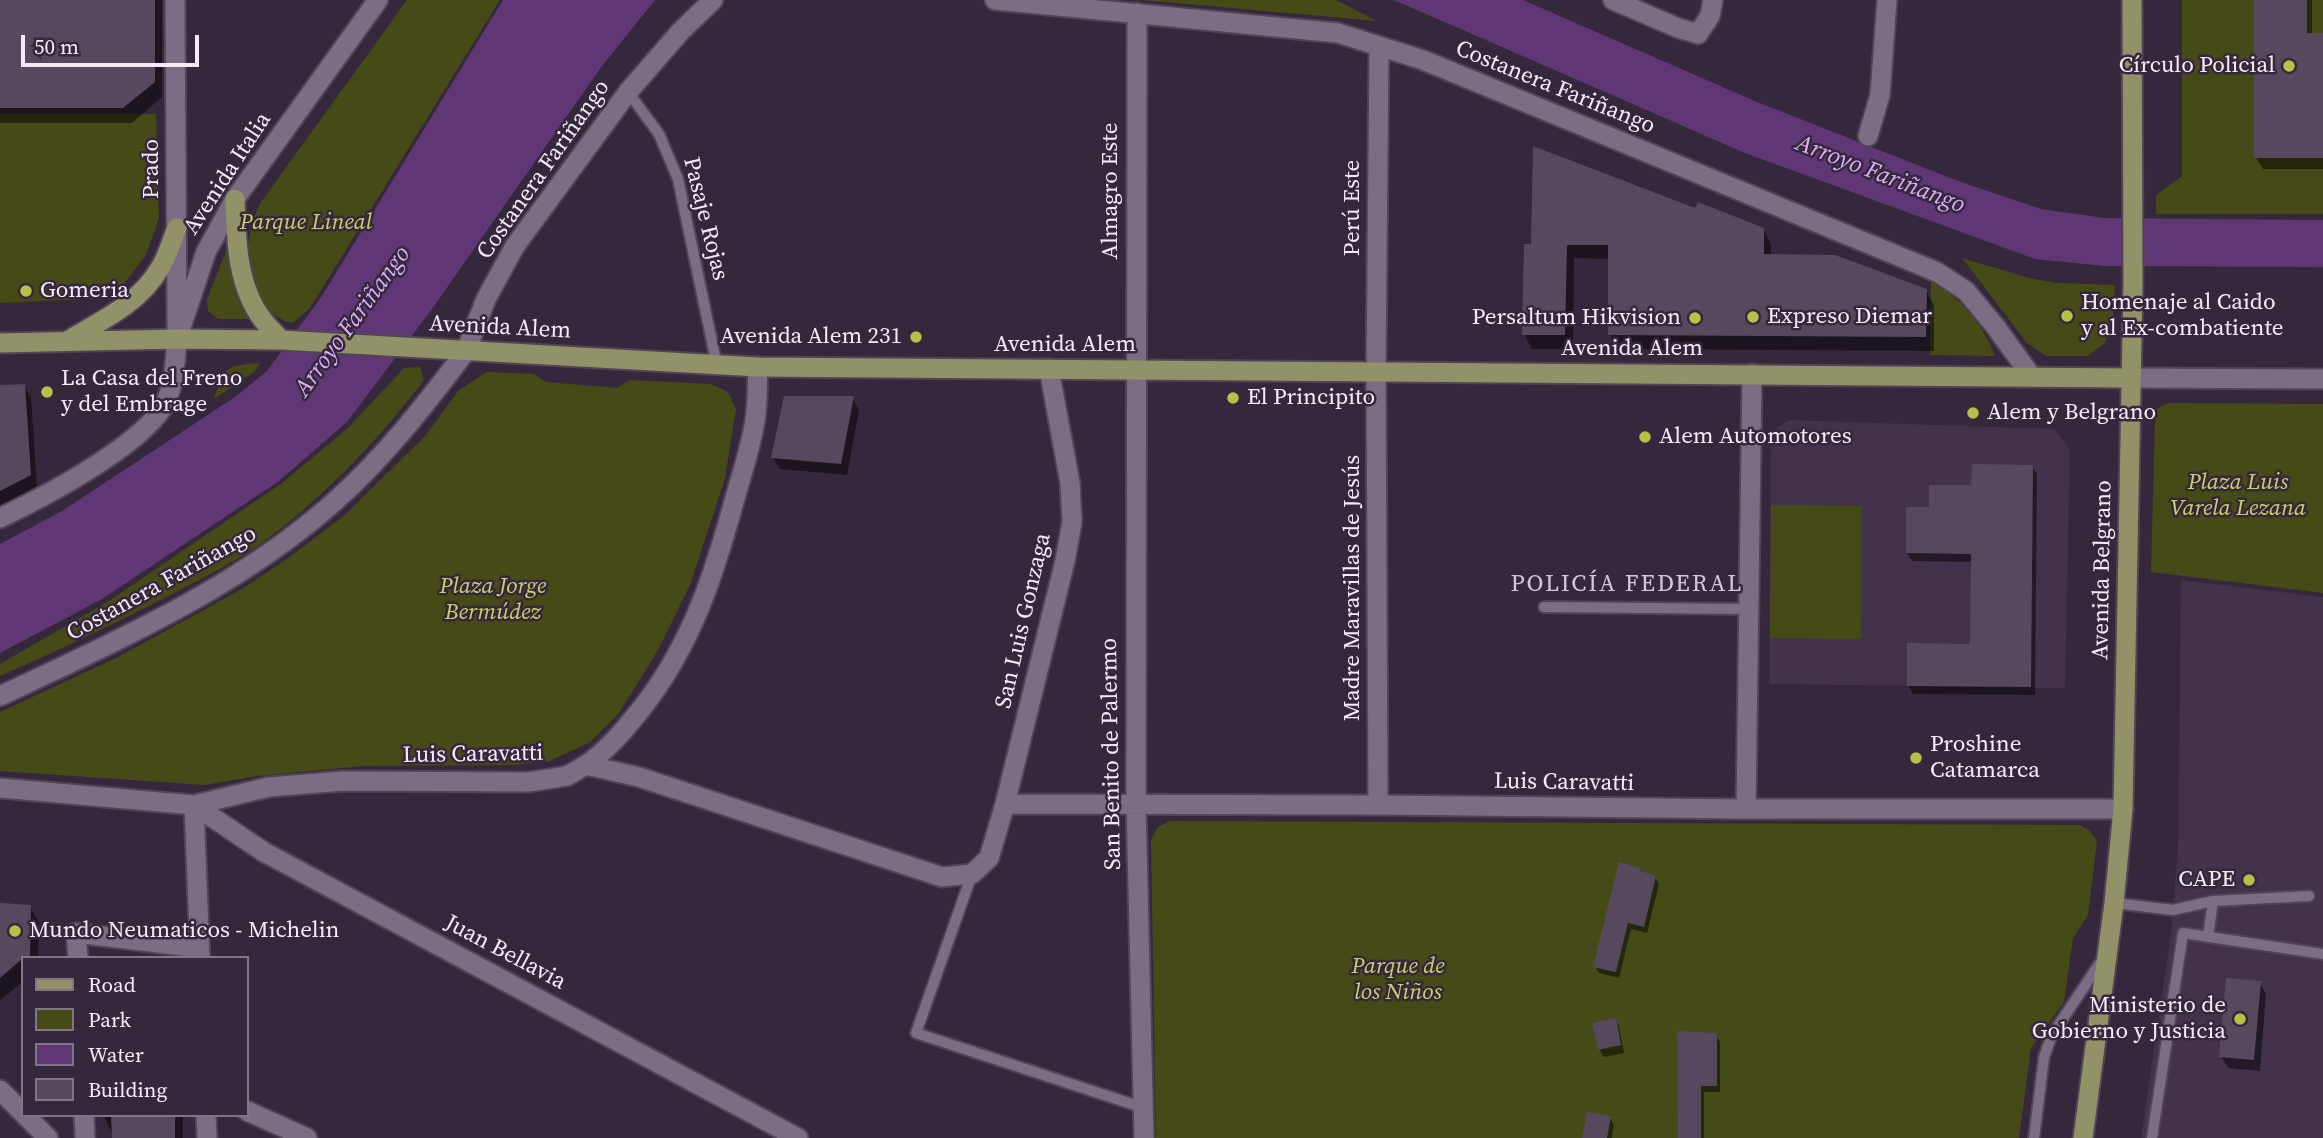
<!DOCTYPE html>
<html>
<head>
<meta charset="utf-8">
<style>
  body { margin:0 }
  #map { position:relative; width:2323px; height:1138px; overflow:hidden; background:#35283c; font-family:"Source Serif 4",serif }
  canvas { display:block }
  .legend { position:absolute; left:21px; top:956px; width:228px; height:161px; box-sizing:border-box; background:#35283c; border:2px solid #817687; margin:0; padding:9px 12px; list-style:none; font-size:21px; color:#f3ebf8 }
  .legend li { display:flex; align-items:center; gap:14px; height:35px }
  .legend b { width:35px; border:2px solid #817687 }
  .scale { position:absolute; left:21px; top:35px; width:178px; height:32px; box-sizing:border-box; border:4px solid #f3ebf8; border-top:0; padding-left:9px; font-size:21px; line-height:24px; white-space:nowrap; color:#f3ebf8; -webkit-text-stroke:5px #35283c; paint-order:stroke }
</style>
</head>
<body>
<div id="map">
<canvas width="2323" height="1138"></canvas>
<ul class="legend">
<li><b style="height:9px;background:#929268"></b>Road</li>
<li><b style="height:19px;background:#464a17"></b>Park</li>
<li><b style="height:19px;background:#603775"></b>Water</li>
<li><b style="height:19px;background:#56495e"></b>Building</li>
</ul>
<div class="scale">50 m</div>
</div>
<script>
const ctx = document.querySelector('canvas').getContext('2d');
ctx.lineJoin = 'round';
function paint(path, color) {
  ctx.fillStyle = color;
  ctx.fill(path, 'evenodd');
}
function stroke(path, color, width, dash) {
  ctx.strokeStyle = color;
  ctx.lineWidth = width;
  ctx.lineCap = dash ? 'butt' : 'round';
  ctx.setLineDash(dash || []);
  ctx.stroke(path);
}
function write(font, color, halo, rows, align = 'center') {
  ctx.font = font + ' "Source Serif 4",serif';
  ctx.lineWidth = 5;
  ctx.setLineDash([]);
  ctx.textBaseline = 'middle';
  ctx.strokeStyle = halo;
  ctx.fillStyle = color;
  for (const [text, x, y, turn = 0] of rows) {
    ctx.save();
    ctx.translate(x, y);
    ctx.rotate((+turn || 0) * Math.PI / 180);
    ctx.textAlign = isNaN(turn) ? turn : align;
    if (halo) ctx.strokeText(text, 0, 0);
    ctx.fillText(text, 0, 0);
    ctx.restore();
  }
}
paint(new Path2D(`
  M1788,420l266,9 16,21 -5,238 -296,-4 2,-251z
  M2181,580l142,17v541h-182l30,-205 7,-84z`), '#42324b');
paint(new Path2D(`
  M407,0h93l-190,308 -17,15c-38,-7 -49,-62 -42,-95 1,-9 7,-18 10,-26z
  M1142,0h194l41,21z
  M2182,0h141v214h-167v-19l26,-19z
  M0,114h156l3,104 -13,37 -23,30 -34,14 -89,4z
  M227,249l6,27 19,43h-34l-10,-8 -1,-12z
  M1962,258l67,20 27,5 59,2 -2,39 -8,19 -17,13h-42l-19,-13z
  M1931,279c29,21 51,42 64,77l-65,-1z
  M260,363l-6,9 -40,27c10,-33 12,-33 46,-36z
  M420,367l4,13c-44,58 -95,112 -153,156 -30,23 -64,40 -97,57 -57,30 -115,57 -174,83v-12l109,-63 173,-118 66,-55 56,-60z
  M487,372l47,2 12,8 71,6 13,-8 81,4 17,8 8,17 -11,69 -35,107 -32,65 -39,63 -29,29 -40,19 -35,4 -151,1 -107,10 -52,9 -205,-14v-59l116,-54 126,-69 45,-30 58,-44 80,-79 34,-46z
  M2169,403l154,1v189l-172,-21 4,-152 3,-12z
  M1771,505l91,1 -1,133 -91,-1z
  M1170,821l910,4 10,6 7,10 -9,74 -15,23 -9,64 -33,46 -12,90h-863l-5,-298 7,-13z`), '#464a17');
paint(new Path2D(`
  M503,0h152l-53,66 -170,243 -85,113 -68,59 -177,118 -102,54v-109l62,-33 173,-114 32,-26 55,-75z
  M1394,0h129l234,102 201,79 83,28 64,9 218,2v47l-218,-1 -70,-7 -290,-106z`), '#603775');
paint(new Path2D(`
  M0,0h162v97l-30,26h-132z
  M2256,0h56v35h11v134h-60l-7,-11z
  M1696,210l67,19 8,15v12l155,34 8,15v46l-316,-2 -8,-14v-76l-36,-1 -1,91h-41l-8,-15 2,-88z
  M24,386l7,11 6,90 -37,19v-119z
  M852,398l7,12 -12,65 -67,-6 -7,-11z
  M2032,466l5,8 -2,221 -122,-1 -5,-9 64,-40 1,-83 -61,-1 -5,-8 24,-45 42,-21z
  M1640,869l3,5 12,3 4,7 -12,49 -16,-4 -12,49 -20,-5 -4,-7z
  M0,905l30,2 9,15 -1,36h-15v24l-23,18z
  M2260,983l6,11 -6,77 -32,-3 -7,-12z
  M1615,1020l4,7 5,26 -20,4 -5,-8z
  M1716,1035l4,7v50h-16v46h-24z
  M103,1115h80v23h-69z
  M1610,1118l4,7 -2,13h-28z`), '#0007');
paint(new Path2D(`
  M0,0h155v82l-32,26h-123z
  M2254,0h53v33h16v125h-69z
  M1533,146l162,62 3,-6 66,26v26l71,1 92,34 -1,48 -318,-2v-90h-41l-2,90h-43l2,-91h7z
  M25,384l6,91 -31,16v-106z
  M784,396h70l-13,68 -70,-6z
  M1972,464l61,1 -2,222 -124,-1v-43l63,1 1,-90 -65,-1v-46h23v-22h42z
  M1619,862l22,6 -1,3 16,5 -12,51 -16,-4 -12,49 -23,-5z
  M0,903l31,2 -1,53h-7l-23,20z
  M2226,978l35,3 -7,79 -35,-3z
  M1616,1018l5,27 -23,5 -6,-27z
  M1677,1031l40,2v53h-16v52h-23z
  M1587,1112l24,4 -4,22h-25z
  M111,1115h64v23h-63z`), '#56495e');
const service = new Path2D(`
  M628,92l31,42 19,45 39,187
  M1544,607l205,2
  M972,874l-56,159 228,75
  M2114,903l59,7 40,-9 96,-5
  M2208,937l5,-36
  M2034,1138l10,-81 8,-22 50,-75
  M2152,1138l31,-205 140,21`);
const minor = new Path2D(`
  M175,0l2,331
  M995,0l343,33 85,27 514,212 29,19 29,35 37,51
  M1613,0l65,28 20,6 12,-18 3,-16
  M1137,13l-1,792 8,333
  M1868,136l12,-41 7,-95
  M466,351l20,-52 29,-53 113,-154 52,-60 33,-32
  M586,765c22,-15 40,-37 56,-57 50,-64 72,-133 93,-210 7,-25 16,-51 20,-78 3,-17 2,-36 3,-53
  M0,788l194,17 75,-18 74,-6 186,1 38,-6 19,-11 53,12 303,100 30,-3 17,-16 16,-54 60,-243 7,-39 -2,-39 -21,-114
  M1005,804l373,1 368,4h377
  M194,805l70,47 534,286
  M194,805l6,153
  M1378,805l-2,-434 3,-325
  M1746,809l6,-435
  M78,958l-2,-25 123,15
  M247,1111l60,27
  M84,1115l1,23
  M206,1115l1,23`);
const tertiary = new Path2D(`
  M0,518c44,-21 137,-70 163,-111 12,-20 12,-47 14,-68
  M0,696c115,-54 237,-108 333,-193 51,-45 92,-98 133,-152`);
const secondary = new Path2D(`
  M177,339l29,-87 29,-53 143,-199
  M2131,378l192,1
  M0,1090l23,23
  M25,1115l23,23`);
const primary = new Path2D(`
  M235,199c1,40 2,88 28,121 5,7 12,13 18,20
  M67,341c34,-20 73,-38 93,-73 8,-12 11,-27 17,-40
  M0,343l177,-4 104,1 477,27 1373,11
  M2083,1138l31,-235 9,-94 10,-525 -1,-284`);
stroke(service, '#504555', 14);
stroke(minor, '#504555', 23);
stroke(tertiary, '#504555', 23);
stroke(secondary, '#504555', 23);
stroke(primary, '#504555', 23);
stroke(service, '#7b6d84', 10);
stroke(minor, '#7b6d84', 19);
stroke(tertiary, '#7b6d84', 19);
stroke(secondary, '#7b6d84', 19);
stroke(primary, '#929268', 19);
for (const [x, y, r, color] of [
  [2289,66,7,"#b7c148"],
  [26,291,7,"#b7c148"],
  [2067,316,7,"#b7c148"],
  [1753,317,7,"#b7c148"],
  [1695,318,7,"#b7c148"],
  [916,337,7,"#b7c148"],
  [47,392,7,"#b7c148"],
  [1233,398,7,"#b7c148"],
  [1973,413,7,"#b7c148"],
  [1645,437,7,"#b7c148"],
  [1916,758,7,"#b7c148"],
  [2249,880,7,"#b7c148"],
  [15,931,7,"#b7c148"],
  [2240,1019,7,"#b7c148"]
]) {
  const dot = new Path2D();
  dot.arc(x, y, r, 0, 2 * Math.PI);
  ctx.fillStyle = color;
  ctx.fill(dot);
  stroke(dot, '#35283c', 2.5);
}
write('23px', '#f3ebf8', '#35283c', [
  ["Círculo Policial",2275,66,"right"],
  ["Gomeria",40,291],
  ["Homenaje al Caido",2081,303],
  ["y al Ex-combatiente",2081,329],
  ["Expreso Diemar",1767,317],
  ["Persaltum Hikvision",1681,318,"right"],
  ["Avenida Alem 231",902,337,"right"],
  ["La Casa del Freno",61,379],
  ["y del Embrage",61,405],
  ["El Principito",1247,398],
  ["Alem y Belgrano",1987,413],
  ["Alem Automotores",1659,437],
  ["Proshine",1930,745],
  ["Catamarca",1930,771],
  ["CAPE",2235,880,"right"],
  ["Mundo Neumaticos - Michelin",29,931],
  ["Ministerio de",2226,1006,"right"],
  ["Gobierno y Justicia",2226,1032,"right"]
], 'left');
write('23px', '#f3ebf8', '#35283c', [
  ["Costanera Fariñango",1555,88,22],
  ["Prado",152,169,-90],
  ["Costanera Fariñango",544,170,-55],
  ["Avenida Italia",228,174,-57],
  ["Almagro Este",1111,191,-90],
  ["Perú Este",1353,208,-90],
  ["Pasaje Rojas",705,219,76],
  ["Avenida Alem",500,328,3],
  ["Avenida Alem",1065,345],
  ["Avenida Alem",1632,349],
  ["Avenida Belgrano",2103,570,-89],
  ["Costanera Fariñango",162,584,-29],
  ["Madre Maravillas de Jesús",1353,588,-90],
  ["San Luis Gonzaga",1024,621,-77],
  ["San Benito de Palermo",1112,754,-91],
  ["Luis Caravatti",473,755,-1],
  ["Luis Caravatti",1564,783,1],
  ["Juan Bellavia",505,953,28]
]);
write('italic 23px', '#c8d361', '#35283c', [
  ["Parque Lineal",306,223],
  ["Plaza Luis",2238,483],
  ["Varela Lezana",2238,509],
  ["Plaza Jorge",493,587],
  ["Bermúdez",493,613],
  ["Parque de",1398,967],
  ["los Niños",1398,993]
]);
write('italic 24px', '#dcaef7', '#35283c', [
  ["Arroyo Fariñango",1880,175,21],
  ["Arroyo Fariñango",353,322,-54]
]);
ctx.letterSpacing = '2px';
write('24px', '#d4c4dd', '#35283c', [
  ["POLICÍA FEDERAL",1627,585]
]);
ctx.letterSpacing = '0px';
</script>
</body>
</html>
